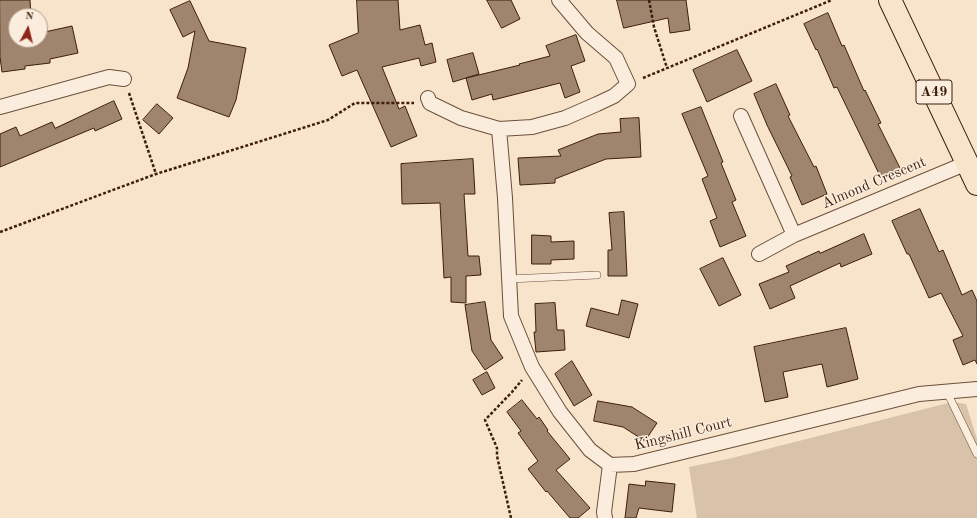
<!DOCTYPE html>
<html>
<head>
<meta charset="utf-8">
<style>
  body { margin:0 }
  #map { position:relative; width:977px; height:518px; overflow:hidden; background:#f7e4ca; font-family:"Old Standard TT",serif }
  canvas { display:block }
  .north { position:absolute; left:8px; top:8px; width:40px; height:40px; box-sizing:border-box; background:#faeddd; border:1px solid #af9a89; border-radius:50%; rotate:7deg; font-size:11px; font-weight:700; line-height:16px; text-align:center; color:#3f1d0b }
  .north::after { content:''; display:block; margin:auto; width:14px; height:18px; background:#8f2418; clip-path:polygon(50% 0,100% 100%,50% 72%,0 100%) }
</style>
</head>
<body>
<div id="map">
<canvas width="977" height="518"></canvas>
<div class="north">N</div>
</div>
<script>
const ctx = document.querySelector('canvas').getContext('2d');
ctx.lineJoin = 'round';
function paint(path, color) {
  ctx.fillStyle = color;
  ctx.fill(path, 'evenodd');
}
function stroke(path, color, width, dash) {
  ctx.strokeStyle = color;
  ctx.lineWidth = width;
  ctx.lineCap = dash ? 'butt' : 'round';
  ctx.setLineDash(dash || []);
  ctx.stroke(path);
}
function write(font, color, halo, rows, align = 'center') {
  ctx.font = font + ' "Old Standard TT",serif';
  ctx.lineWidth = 3;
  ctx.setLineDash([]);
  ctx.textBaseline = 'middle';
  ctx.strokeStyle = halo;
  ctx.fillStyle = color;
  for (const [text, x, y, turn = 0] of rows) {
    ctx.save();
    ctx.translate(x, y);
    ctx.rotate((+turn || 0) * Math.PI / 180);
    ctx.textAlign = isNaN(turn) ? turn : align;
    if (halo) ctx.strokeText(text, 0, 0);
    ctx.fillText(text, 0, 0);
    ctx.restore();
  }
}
paint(new Path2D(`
  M952,402l14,2 11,35v79h-280l-8,-51 43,-9z`), '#d8c2aa');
const building = new Path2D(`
  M0,0h30l1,16h-15v24h24v-7l32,-7 6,27 -28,6v4l-25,3v3l-23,3 -2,-15z
  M357,0h41l2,30 20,-5 5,20 7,-2 4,19 -15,4 -2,-8 -37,9 17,42 6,-3 12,30 -26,11 -34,-77 -15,6 -13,-31 29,-12z
  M487,0h24l9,19 -18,9z
  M617,0h69l4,30 -20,3 -2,-15 -44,10z
  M190,1l19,40 37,7 -10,52 -7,17 -52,-19 11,-30 7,-37 -12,6 -13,-27z
  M828,13l14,33 2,-1 20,46 1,-1 16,33 -3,1 23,46 -19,10 -45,-93 -3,1 -17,-39 -1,1 -12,-26z
  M576,35l9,26 -14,5 9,26 -15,6 -5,-15 -67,17 -1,-6 -20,6 -6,-22 54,-13 -1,-1 31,-8 -4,-10z
  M737,50l15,31 -45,21 -14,-32z
  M473,53l6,21 -26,8 -6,-22z
  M776,84l14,31 -2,1 26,51 2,-1 11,28 -25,11 -12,-28 2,-1 -25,-51 -13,-31z
  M114,101l8,18 -27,12 -1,-3 -94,39v-33l16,-7 4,9 32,-14 3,6z
  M157,104l16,14 -14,16 -16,-14z
  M701,107l22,55 -2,1 15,37 -4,2 14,34 -26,11 -10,-26 7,-3 -15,-39 6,-3 -26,-62z
  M639,118l2,39 -35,2 -51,20v4l-35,2 -2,-27 43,-2 -3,-6 40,-16 23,-2 -1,-13z
  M473,159l2,35h-11l4,62h11l2,19 -15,1v27l-15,-1v-25l-7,1 -4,-75 -38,1 -1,-40z
  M920,209l19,43 4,-2 19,45 10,-5 5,11v63l-2,-4 -12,5 -10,-25 10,-4 -22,-43 -12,5 -20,-44h-2l-15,-33z
  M624,212l3,64h-19v-26h4l-3,-37z
  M864,234l8,20 -31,13 -1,-4 -50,23 5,12 -25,11 -11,-25 30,-12 -3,-6 33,-15 1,2z
  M532,235l19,1v6l23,-1v18l-23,1v4h-19z
  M723,258l18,37 -22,11 -19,-37z
  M622,300l16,4 -9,34 -43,-12 5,-18 27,7z
  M485,302l6,38 12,18 -18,12 -13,-19 -7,-46z
  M555,303l2,27h7l1,20 -29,2 -2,-20h2l-1,-28z
  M846,328l12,51 -31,8 -5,-23 -39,8 5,25 -23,5 -11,-55z
  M572,361l20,34 -18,11 -19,-32z
  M487,372l8,16 -13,7 -9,-15z
  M522,400l15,19 2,-2 9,13 -1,1 23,28 -14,11 34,38 -12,10h-8l-23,-27 -1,1 -18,-23 10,-8 -20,-28 3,-2 -14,-19z
  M598,401l34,6 25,16 -12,18 -22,-14 -29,-6z
  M646,481l29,3 -3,28 -33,-4 -3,10h-11l4,-34 16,2z`);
paint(building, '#9f846e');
stroke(building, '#3f1d0b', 1);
const service = new Path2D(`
  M509,279l88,-4
  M947,392l30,62`);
const minor = new Path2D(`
  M428,98l2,5 31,15 38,11 33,-2 33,-9 32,-14 17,-8 14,-12 -12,-26 -29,-25 -28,-33
  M0,107l109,-30 15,2
  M741,116l53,119
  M499,129l6,69 6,118 21,51 28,45 30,38 20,15 24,-1 285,-70 58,-5
  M759,254l35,-19 173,-72
  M605,518l-1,-6 6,-47`);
const trunk = new Path2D(`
  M890,0l87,184`);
stroke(service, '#6d4f3b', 8);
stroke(minor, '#6d4f3b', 16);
stroke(trunk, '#3f1d0b', 24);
stroke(new Path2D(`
  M649,0l5,27 13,41
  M643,78l189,-78
  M129,93l27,81
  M0,232l156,-58 172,-54 27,-17h59
  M511,518l-14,-62v-8l-12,-28 27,-28 10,-12`), '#3f1d0b', 2.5, [3, 2]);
stroke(service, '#faeddd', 7);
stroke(minor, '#faeddd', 14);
stroke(trunk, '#f7e4ca', 22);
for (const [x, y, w] of [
  [934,92,36]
]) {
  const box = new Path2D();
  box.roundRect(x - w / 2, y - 12, w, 24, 3);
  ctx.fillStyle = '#faeddd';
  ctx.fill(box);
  stroke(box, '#3f1d0b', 1);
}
write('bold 14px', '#3f1d0b', null, [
  ["A49",934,92]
]);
write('15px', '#3f1d0b', '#faeddd', [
  ["Almond Crescent",874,183,-23],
  ["Kingshill Court",683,434,-14]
]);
</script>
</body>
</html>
